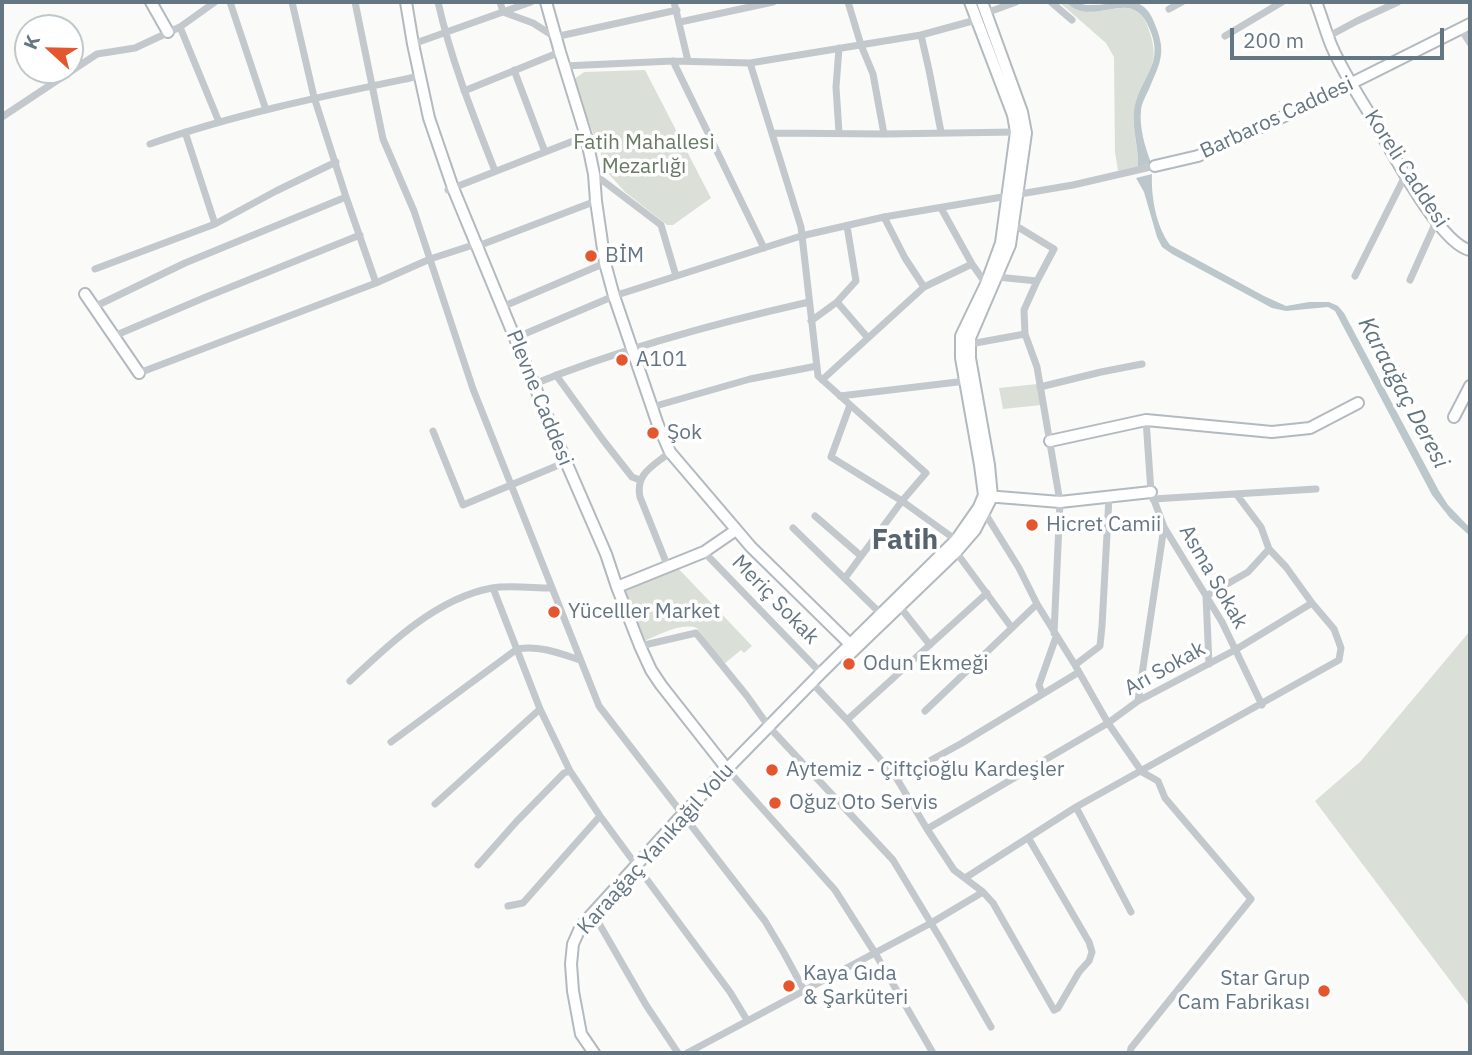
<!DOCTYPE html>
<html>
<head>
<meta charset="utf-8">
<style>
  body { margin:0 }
  #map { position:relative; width:1472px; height:1055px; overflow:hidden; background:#fafaf8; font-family:"IBM Plex Sans",sans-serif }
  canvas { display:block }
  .frame { position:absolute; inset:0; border:4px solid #657683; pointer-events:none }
  .north { position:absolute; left:14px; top:14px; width:70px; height:70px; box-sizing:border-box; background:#fff; border:2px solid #c1c8cd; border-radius:50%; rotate:292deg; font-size:19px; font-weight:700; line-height:28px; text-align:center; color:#657683 }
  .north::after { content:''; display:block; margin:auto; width:24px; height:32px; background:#e4572e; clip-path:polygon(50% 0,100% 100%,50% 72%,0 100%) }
  .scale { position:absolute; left:1230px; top:28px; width:214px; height:32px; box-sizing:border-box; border:4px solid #657683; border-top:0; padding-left:9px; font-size:21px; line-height:24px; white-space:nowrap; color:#657683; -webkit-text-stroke:5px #fff; paint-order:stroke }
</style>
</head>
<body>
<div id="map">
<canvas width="1472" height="1055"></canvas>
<div class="frame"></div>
<div class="north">K</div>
<div class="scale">200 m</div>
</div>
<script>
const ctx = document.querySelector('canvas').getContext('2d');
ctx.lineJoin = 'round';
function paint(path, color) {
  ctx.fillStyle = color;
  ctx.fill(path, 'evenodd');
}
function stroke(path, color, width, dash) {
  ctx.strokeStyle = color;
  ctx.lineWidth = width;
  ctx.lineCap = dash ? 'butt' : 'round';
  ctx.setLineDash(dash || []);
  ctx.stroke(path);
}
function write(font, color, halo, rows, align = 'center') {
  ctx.font = font + ' "IBM Plex Sans",sans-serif';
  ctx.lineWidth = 7;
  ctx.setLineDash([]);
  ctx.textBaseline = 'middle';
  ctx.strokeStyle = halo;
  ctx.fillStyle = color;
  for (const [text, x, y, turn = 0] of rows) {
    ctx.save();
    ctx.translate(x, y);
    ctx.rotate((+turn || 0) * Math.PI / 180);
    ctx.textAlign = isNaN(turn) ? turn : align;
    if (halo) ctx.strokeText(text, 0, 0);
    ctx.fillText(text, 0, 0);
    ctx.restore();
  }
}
paint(new Path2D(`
  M1059,2h7c16,16 37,7 57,6 12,-1 20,6 24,17 19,46 -8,48 -13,88 -2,17 5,36 4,54l-20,4 -3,-19 -1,-95 -8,-14z
  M645,70l66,128 -38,27h-6l-42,-33 -17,-19 -35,-93 11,-8z
  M1037,384l4,21 -38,4 -4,-21z
  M676,566l76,80 -8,7 -3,-3 -17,14 -27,-36c-16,-6 -38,7 -53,13l-19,-49 2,-5z
  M1470,631v376l-155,-206 46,-40z`), '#dadfd7');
paint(new Path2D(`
  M1066,2c1,0 10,0 11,0 4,1 7,3 10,3 16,1 33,-5 49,-2 9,2 15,11 18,19 13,30 7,39 -5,67 -3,7 -7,13 -8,21 -2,17 4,37 10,53l-13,4c1,-19 -6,-37 -4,-55 5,-38 36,-48 11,-92 -5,-8 -13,-13 -23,-12 -20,1 -40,11 -56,-6z
  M1152,174c-1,23 4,52 18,71l94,51 22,10 23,-4h20l9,4 6,7 95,178 9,14 22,23v8l-20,-18 -18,-23 -97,-184 -7,-4 -42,4 -14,-3 -100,-54 -10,-7 -5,-10 -13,-45 -8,-14z`), '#bbc7cb');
const secondary = new Path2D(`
  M151,2l17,30
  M406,2l7,42 16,74 24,70 113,274 40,92 11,33 23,59 11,24 10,15 66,84
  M546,2l14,50 26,84 8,38 2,27 9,62 9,33 44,129 12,27 81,95 104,102
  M1316,2c6,15 10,31 16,45 11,25 26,48 40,71 17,28 68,127 98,132
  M1155,166l43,-10 106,-49 166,-83
  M85,294l54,79
  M1454,417l16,-31
  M1050,441l96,-21 126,12 38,-4 48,-25
  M986,496l74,6 91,-10
  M617,587l87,-35 32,-22
  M850,654l106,-102 19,-22 17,-33 -3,-32 -19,-107v-20l40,-93 16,-112 -4,-21 -40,-110
  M594,1053l-13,-19 -8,-43 -2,-27 2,-20 8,-18 102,-112 138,-141 135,-133 23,-33 5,-12 -4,-30 -19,-107v-22l25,-52 15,-41 15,-111 -3,-17 -43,-113`);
stroke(secondary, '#b3babf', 14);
stroke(new Path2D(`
  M230,2l36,108
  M292,2l22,95 32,100 30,86
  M355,2l28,137 31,72 59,178 126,317 166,215 19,32 20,37
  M438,2c13,58 35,113 57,169
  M500,2l3,10 30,11 22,14 122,-27
  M674,2l14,59
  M848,2l13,43 12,29 11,60
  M1051,2l21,18
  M1169,9l13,-7
  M986,13l30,-11
  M680,22l93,-20
  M180,27l39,95
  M1461,29l9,14
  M921,35l8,35 12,62
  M1225,36l57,-34
  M1329,36l28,-15 41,-19
  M413,44l118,-42
  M673,61l91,187
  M750,63l51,164 17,149 108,97 -24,28 -57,77
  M564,66l109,-5 77,2 171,-28 55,-15
  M514,70l31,82
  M464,91l96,-39
  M2,117l95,-63 38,-6 45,-21 35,-25
  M185,132l30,92
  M772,133l112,1 132,-2
  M839,133l-3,-46 3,-39
  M150,144c88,-31 179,-49 270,-68
  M594,174l67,51 15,51
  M448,190l138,-54
  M941,208l31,56 14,20
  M884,217l21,41 19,29
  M1013,224l41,25 -17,32 -13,29 1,24 12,33 23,135 -6,131
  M95,269l120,-45 61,-33 60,-29
  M1355,276l50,-100
  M997,277l40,4
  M1410,280l26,-58
  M837,302l31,36
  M94,307l91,-44 161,-66
  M502,307l103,-44
  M811,321l26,-19 19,-21 -9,-55
  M114,336l92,-39 154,-62
  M515,338l99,-42 187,-60 83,-19 189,-32 82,-19
  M970,344l55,-10
  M139,373l237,-90 54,-24 40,-13h8l118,-45
  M556,375l47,65 29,37 8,3
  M822,380l102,-93 48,-23
  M534,384c89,-36 182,-61 275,-82
  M1040,387l61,-15 41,-8
  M840,396l126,-15
  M850,405l-19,52 71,44 54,39
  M652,407l98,-28 67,-13
  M1146,420l5,72 13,35 58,95 40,83
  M433,431l30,74 103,-43
  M1153,499l163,-10
  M983,510l36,58 18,36 38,61 33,58 34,49 16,9 7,17 86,101 -120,149 -1,5
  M815,516l46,40
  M793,528l88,86
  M704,552l117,121
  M956,552l56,76
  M668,567l-28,-70c-5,-24 14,-31 30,-45
  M900,607l30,38
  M640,646l56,-13 51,63 22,31 124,133 50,83 48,84
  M1209,664l-3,-68 42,-24 21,-23 -8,-22 -24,-32
  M1075,665l25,-19 2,-20 7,-129
  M350,681c39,-37 87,-83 142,-93 16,-3 42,0 59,0
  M815,686l32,34 50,59 30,50 27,41 29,22 10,11 61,107 4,-2 21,-36 10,-11 3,-9 -3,-10 -60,-103
  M1042,693l-3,-8 17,-48
  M1138,701l26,-174
  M540,709l30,62 30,45 130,176 17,28
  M925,711l112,-107
  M847,720l140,-127
  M391,742l126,-93c22,-4 42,4 63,11
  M727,769l108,121 40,63 58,100
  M897,779l65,-36 117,-71
  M435,804l105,-95 -47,-121
  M1076,807l55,105
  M927,829l181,-106 30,-22 97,-51 77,-47
  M478,865l39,-44 47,-48 6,-2
  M965,878l111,-71 263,-147 2,-12 -7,-19 -22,-26 -26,-36 -17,-18
  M508,906l15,-3 77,-87
  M593,913l53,92 32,48
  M687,1053l244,-130 52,-31`), '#c3c8cc', 7);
stroke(secondary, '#fff', 10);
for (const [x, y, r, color] of [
  [591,256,7,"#e4572e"],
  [622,360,7,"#e4572e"],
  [653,433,7,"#e4572e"],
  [1032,525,7,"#e4572e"],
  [554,612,7,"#e4572e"],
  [849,664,7,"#e4572e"],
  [772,770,7,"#e4572e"],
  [775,803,7,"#e4572e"],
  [789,986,7,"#e4572e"],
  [1324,991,7,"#e4572e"]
]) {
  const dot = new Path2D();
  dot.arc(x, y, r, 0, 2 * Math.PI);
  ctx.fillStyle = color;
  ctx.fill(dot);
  stroke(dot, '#fff', 2.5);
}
write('21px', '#657683', '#fff', [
  ["Barbaros Caddesi",1277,118,-25],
  ["Koreli Caddesi",1406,169,57],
  ["Plevne Caddesi",539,398,68],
  ["Asma Sokak",1213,577,60],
  ["Meriç Sokak",775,600,46],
  ["Arı Sokak",1165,669,-29],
  ["Karaağaç Yanıkağıl Yolu",656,849,-48]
]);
write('21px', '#687a64', '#fff', [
  ["Fatih Mahallesi",644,143],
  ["Mezarlığı",644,167]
]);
write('21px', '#657683', '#fff', [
  ["BİM",605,256],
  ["A101",636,360],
  ["Şok",667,433],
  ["Hicret Camii",1046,525],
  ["Yücelller Market",568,612],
  ["Odun Ekmeği",863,664],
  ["Aytemiz - Çiftçioğlu Kardeşler",786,770],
  ["Oğuz Oto Servis",789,803],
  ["Kaya Gıda",803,974],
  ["& Şarküteri",803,998],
  ["Star Grup",1310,979,"right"],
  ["Cam Fabrikası",1310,1003,"right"]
], 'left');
write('italic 23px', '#60757c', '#fff', [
  ["Karaağaç Deresi",1403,393,62]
]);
write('bold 28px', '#57646e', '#fff', [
  ["Fatih",905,541]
]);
</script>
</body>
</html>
